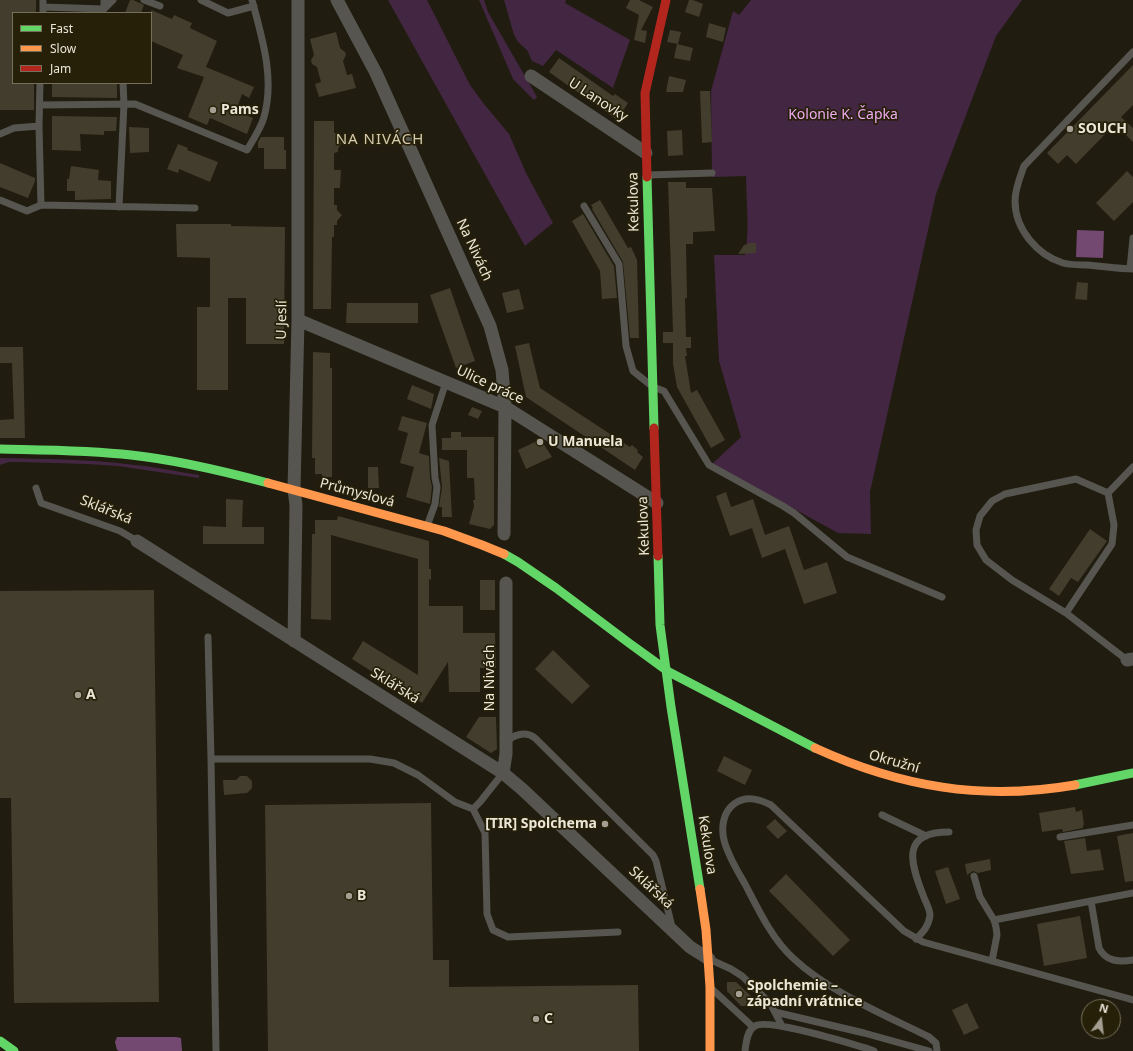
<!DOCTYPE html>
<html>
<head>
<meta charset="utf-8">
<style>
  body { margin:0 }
  #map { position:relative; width:1133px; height:1051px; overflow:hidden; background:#201c0f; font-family:"Noto Sans",sans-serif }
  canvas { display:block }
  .legend { position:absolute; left:12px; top:12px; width:140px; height:72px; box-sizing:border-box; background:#272008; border:1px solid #756f5b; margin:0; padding:5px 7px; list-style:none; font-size:12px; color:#ebe6d8 }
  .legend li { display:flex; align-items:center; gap:8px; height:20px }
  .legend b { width:20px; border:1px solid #756f5b }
  .north { position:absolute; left:1081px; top:999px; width:40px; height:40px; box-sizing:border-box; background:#272008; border:1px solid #756f5b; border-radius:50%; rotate:15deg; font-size:11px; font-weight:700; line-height:16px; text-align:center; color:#ebe6d8 }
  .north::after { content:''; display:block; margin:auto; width:14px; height:18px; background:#a49f92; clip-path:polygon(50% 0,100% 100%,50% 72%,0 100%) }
</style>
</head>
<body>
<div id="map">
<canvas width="1133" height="1051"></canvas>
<ul class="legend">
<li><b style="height:5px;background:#63d668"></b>Fast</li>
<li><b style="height:5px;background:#ff974d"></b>Slow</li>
<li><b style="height:5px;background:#b3261e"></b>Jam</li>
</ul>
<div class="north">N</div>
</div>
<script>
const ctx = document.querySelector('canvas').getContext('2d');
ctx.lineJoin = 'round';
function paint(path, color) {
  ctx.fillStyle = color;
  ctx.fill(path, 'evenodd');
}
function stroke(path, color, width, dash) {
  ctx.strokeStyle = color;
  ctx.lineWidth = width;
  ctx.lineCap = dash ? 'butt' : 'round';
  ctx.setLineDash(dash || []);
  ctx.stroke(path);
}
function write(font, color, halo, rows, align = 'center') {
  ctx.font = font + ' "Noto Sans",sans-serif';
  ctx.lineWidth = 3.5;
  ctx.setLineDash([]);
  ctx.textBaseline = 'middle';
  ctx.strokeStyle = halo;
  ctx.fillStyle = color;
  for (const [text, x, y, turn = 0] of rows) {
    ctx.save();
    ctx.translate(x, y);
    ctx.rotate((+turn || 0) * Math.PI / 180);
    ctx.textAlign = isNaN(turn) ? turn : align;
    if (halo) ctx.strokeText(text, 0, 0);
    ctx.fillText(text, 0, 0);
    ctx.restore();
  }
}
paint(new Path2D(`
  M388,0h39l43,85 14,19 25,30 18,41 26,48 -28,23z
  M479,0h5l4,12 49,85 -3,3 -21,-21z
  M504,0h62l-1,3 65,37 -17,48 -57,-38 -13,16 -11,-5 -5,-11 -9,-8 -4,-7z
  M751,0h271l-26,36 -60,158 -66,298 1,42 -33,-1 -126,-69 29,-27 -22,-76 -5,-106h31c5,-25 1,-54 1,-79l-34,1 -1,-86 22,-80 6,4z
  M0,458c42,1 84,1 126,6 24,2 48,7 73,11v3l-81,-12 -31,-2 -67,-2h-11l-9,3z`), '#432642');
paint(new Path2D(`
  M1077,230l27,1 -1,27 -27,-1z
  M117,1037h59l5,1 1,13h-63l-2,-1 -2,-8z`), '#734972');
paint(new Path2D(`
  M0,0h36v13h-23v70h21v27h-34z
  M130,0h3l11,5 -3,8h-16z
  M630,0h9l14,7 -12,23 6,1 -2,12 -11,-3 5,-25 -13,-7z
  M689,0h4l10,4 -4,13 -14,-5z
  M151,10l21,9 2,-4 18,8 -2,5 27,13 -11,26 48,20 -5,11 -7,-4 -6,17 17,7 -6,16 -37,-16 -3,7 -19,-8 16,-40 -27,-9 6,-13 -32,-14z
  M709,23l17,5 -3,14 -17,-5z
  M670,30l11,2 -3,12 -11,-2z
  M336,32l4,16 5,4 1,3 -3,6 4,14 5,-1 4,14 -37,9 -4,-13 6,-2 -4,-15 -5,-3 -1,-4 3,-5 -4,-16z
  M677,44l16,4 -3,13 -16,-3z
  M559,58l54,38 2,-2 13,9 -11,17 -25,-19h-2l-41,-29z
  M1133,65v40l-12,12 12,11v14l-18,-18 -39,40 -9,-9 -9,9 -11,-11z
  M669,76l17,4 -3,12h-17z
  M52,83h65v15l-65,-1z
  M700,91h10l2,51 -10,1z
  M52,116l65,1 -1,14h-12v4l-24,-1 1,17 -29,-1z
  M314,121h20v12h4v4l4,5 -4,7v3l-4,1v17h7l-1,18h-6v17h3v5l5,5 -5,6v4h-3v12h-2l-1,72h-18z
  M129,127l20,1v24l-19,1z
  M682,130l1,25 -15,1 -1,-25z
  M261,137h23v13h2v19h-22v-21h-6v-6z
  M178,144l10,4 -1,2 31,12 -8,20 -31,-13 -1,4 -11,-4z
  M0,163l35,15v3l-7,17 -28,-11z
  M71,166l28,4 -1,10 13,1v18l-36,1v-9h-8v-12h2z
  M1127,171l6,6v25l-19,19 -18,-18z
  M668,182h18v6h26l3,43 -22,1v12h-7l1,54h-2l1,39h5v11h-5l1,8h-2l6,37 6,-3 28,50 -14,8 -34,-61 -4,-23v-21h-10v-11h10z
  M600,200l28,48 3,-1 6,13 2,78h-9l-7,-76 -31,-53 1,-1 -2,-3z
  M583,214l31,52 3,32 -15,1 -2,-28 -28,-50z
  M176,224h55v2l54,1 -1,117h-38v-46h-18v92h-31v-83h13v-49l-33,-1z
  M748,243h8v10l-18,1 6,-9 4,-1z
  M1077,282l11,1 -1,17 -12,-1z
  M450,288l25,73 -19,7 -26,-73z
  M519,289l5,20 -17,4 -5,-20z
  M347,303h71v20h-72z
  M529,343l11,45 90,59 2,-2 6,5 -1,2 6,5 -8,13 -109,-73 -11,-51z
  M0,347h23l2,91h-25v-18l14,-1 -2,-56h-12z
  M313,352l17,1v15h2v109h-10v-3h-7v-16h-3z
  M412,385l22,9 -3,15 -24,-10z
  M472,407l10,4 -4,8 -10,-4z
  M402,416l25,7 -8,30 10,3 1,22 2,9 -2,17 -24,-7 8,-30 -14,-4 8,-30 -10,-3z
  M451,432h10v5h33v88l-4,4 -21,-5 5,-18 -1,-6h2l-1,-22h-7v-28h-25v-12h9z
  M539,440l4,3 9,14 -26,12 -8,-19z
  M439,458l10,3 3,56h-10v-10h-3l3,-20z
  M368,467h10l1,21h-11z
  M726,492l5,15 22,-8 12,36 24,-9 15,44 23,-8 10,31 -33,11 -19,-55 -23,9 -10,-30 -22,8 -14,-40z
  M226,499l17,1 -1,27h22v17h-61v-18l23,1z
  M338,516l91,25v28h2v11l-2,-1v27h34v27h32l1,35h-16v24h-31l-1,-30 -26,41 -70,-44 11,-18 55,34v-116l-87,-24v85l-20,-1 1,-85h3v-14h22z
  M1090,529l17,12 -29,41 -7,-4 -12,18 -10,-7z
  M480,580h15v30h-15z
  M154,590l5,412 -145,1 -3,-205h-11v-207z
  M553,650l37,36 -18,18 -37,-35z
  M479,717h17l1,32 -6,4 -25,-16z
  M724,756l28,14 -7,15 -28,-14z
  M240,776h7l5,5v7l-5,5 -23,2 -1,-15h13z
  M431,803l2,157h16v27l189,-2 1,66h-371l-3,-246z
  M1075,807l1,5 6,-2 2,15h-1v3l-20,4 -1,-3 -20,3 -3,-19z
  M775,819l12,12 -9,8 -12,-12z
  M1133,833v48l-8,1 -8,-46z
  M1085,838l2,13 13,-2 4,21 -33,4 -7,-33z
  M990,859l1,11 -13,3 -5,-2 -6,4 -2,-11z
  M948,867l12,32 -14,5 -11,-33z
  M786,874l64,66 -17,16 -64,-65z
  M1080,916l7,42 -43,8 -7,-42z
  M727,982h9l15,14v10h-10l-14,-15z
  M967,1003l12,25 -15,7 -12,-25z`), '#423d2c');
stroke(new Path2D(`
  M144,0l16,6
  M201,0l27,13 26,-7
  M43,7l61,2v-9
  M104,9l9,-9
  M43,13v-13
  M1133,52l-109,114c-4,11 -9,23 -9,35 0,28 22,54 48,62 7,2 16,2 24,2 15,1 31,4 46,4
  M40,83l-1,43 2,79
  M40,105l95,-1 112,46c6,-10 14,-22 17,-33 11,-39 -2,-79 -12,-117
  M0,134l14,-6 25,-2
  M648,175l64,-2
  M0,200l27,11 14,-6 154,3
  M584,206l35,58 7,82 7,25 20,16 11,4 45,74 74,41 11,7 53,44 95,40
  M119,207l5,-103 -1,-21
  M1130,269l3,-31
  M36,488l5,15 79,28 17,10
  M1108,493l25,-26
  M427,526l8,-22 2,-17 -2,-9 -3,-53 14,-43
  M1066,613l46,-69 2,-19 -6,-32 -32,-14 -71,15 -13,7 -12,15 -4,14 1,15 9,15 26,20 54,33 61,47
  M208,637l3,122
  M506,743c7,-9 20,-12 29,-5l118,117 3,6 16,66
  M473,809l12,24 2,81 6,16 15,7 110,-5
  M882,815l44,21
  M1060,837l73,-12
  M974,876l6,21 14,23 2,7 1,8 -5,26
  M1091,901l42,-8
  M994,920l97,-19 8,47c7,14 20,14 34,12
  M916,939c7,-7 13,-13 14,-24 0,-6 -5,-14 -7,-20 -13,-33 -22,-63 26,-63
  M709,959l22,10 11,7 28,27 12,23
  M713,990l40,37
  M775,1012l89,21 65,18
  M216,1051l-5,-292h159l24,4 24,12 37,27 18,7 7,-7 23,-29
  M745,1051c1,-8 2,-21 10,-25 13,-8 93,17 111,22l8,3
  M937,1051l-1,-8 -7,-6c-44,-22 -100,-45 -136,-79 -21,-19 -35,-49 -48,-74 -8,-14 -17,-28 -21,-44 -3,-12 -1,-28 10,-36 12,-9 25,-5 37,1l133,126 19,11 210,58`), '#565550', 7);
stroke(new Path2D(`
  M337,0l39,73 114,253 12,44 3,37 -1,127
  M531,76l115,77
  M298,320l207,87 152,96
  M137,541l366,232 19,16 168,158 19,12
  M294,641l2,-136 -2,-15 4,-170v-320
  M1127,660l6,-1
  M503,773l3,-19v-171`), '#565550', 13);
stroke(new Path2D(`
  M647,177l7,251
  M0,449c44,1 88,1 131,6 47,5 92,16 137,28
  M504,554l14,8 38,26 73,55 40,29 146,76
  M658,556l2,69 11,82 29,182
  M1075,785l58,-12
  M0,1041l14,10`), '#63d668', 9);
stroke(new Path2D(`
  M268,483l176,48 38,14 22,9
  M815,748c85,39 168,53 260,37
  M700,889l6,41 4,57v64`), '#ff974d', 9);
stroke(new Path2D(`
  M647,177l-2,-84 21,-93
  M654,428l4,128`), '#b3261e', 9);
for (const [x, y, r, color] of [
  [213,110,4,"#a49f92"],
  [1070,129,4,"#a49f92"],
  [540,442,4,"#a49f92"],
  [78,695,4,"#a49f92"],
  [605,824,4,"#a49f92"],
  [349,896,4,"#a49f92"],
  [739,994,4,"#a49f92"],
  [536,1019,4,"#a49f92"]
]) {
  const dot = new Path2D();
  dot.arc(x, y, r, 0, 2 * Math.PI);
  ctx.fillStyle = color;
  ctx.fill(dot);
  stroke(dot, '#272008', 1.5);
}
write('14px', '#ebe6d8', '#272008', [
  ["U Lanovky",598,100,33],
  ["Kekulova",634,202,-91],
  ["Na Nivách",474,250,65],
  ["U Jeslí",282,320,-89],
  ["Ulice práce",490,385,25],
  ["Průmyslová",357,493,15],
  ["Sklářská",106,510,22],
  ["Kekulova",644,526,-92],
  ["Na Nivách",490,678,-90],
  ["Sklářská",395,686,32],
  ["Okružní",894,762,16],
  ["Kekulova",707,845,81],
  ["Sklářská",651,888,43]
]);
write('bold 14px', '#ebe6d8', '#272008', [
  ["Pams",221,110],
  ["SOUCH",1078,129],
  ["U Manuela",548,442],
  ["A",86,695],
  ["[TIR] Spolchema",597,824,"right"],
  ["B",357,896],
  ["Spolchemie –",747,986],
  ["západní vrátnice",747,1002],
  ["C",544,1019]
], 'left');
write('14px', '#f0abf1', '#272008', [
  ["Kolonie K. Čapka",843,115]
]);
ctx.letterSpacing = '1px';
write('15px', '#d5cbaf', '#272008', [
  ["NA NIVÁCH",380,140]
]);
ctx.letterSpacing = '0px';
</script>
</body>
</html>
